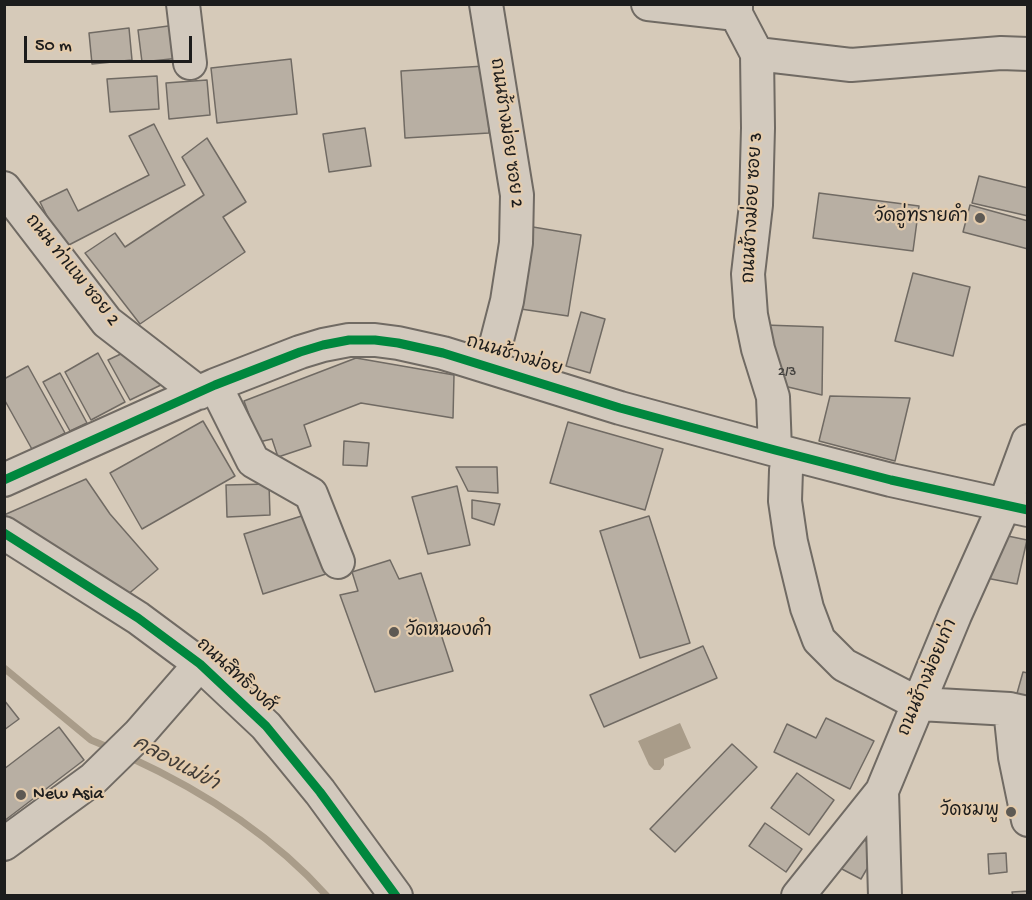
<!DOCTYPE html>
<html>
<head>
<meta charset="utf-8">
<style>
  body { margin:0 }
  #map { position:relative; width:1032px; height:900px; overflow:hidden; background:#d6cab9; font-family:"Gochi Hand",sans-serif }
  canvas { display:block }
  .frame { position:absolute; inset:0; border:6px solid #1c1c1c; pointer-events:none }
  .scale { position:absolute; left:24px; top:36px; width:168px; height:27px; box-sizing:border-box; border:3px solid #1c1c1c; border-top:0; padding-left:8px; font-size:18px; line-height:21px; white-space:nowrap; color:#1c1c1c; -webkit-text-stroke:4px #e3cbac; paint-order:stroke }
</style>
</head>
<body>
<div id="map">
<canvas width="1032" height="900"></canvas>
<div class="frame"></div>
<div class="scale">50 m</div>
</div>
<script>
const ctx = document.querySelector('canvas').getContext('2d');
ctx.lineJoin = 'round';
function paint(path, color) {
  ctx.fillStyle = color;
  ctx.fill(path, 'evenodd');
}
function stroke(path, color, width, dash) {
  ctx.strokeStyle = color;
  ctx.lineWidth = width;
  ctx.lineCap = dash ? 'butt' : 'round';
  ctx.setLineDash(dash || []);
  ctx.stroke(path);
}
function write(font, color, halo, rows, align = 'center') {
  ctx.font = font + ' "Gochi Hand","Playpen Sans Thai",sans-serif';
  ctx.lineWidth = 4.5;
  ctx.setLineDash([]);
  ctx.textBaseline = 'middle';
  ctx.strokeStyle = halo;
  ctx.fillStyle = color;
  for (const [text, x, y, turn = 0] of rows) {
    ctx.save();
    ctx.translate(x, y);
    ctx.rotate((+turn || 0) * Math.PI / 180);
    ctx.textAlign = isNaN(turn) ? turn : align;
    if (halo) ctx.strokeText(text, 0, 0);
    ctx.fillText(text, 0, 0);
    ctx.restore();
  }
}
paint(new Path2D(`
  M680,723l11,25 -27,11v6l-4,5h-6l-5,-5 -11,-24z`), '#a99c89');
stroke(new Path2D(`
  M4,668l87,72 19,8
  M129,757c72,33 144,79 198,139`), '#a99c89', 7);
const building = new Path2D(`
  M176,25l4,33 -38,4 -4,-32z
  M129,28l3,32 -40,4 -3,-31z
  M291,59l6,55 -80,9 -6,-55z
  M485,66l4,67 -84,5 -4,-67z
  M157,76l2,33 -49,3 -3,-33z
  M207,80l3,35 -41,4 -3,-36z
  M154,124l31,61 -122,63 -23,-46 27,-13 11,22 71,-36 -20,-39z
  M365,128l6,38 -42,6 -6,-38z
  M207,138l39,64 -23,15 22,35 -105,72 -55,-71 30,-20 10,14 79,-52 -22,-38z
  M979,176l49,12v28l-56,-13z
  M819,193l100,13 -6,45 -100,-13z
  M970,205l58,16v28l-65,-17z
  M527,226l54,9 -13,81 -54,-8z
  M913,273l57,14 -17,69 -58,-15z
  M581,312l24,7 -15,54 -24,-7z
  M765,325l58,2 -1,68 -51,-12z
  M125,352l40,31 -35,17 -22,-40z
  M98,353l27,49 -34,18 -26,-48z
  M356,358l98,17 -1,43 -92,-15 -57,22 7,21 -33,11 -6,-18 -13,3 -15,-41z
  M28,366l37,67 -32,18 -29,-52v-20z
  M60,373l27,50 -17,8 -27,-49z
  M830,396l80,2 -15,63 -76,-20z
  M203,421l32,55 -93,53 -32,-56z
  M568,422l95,27 -18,61 -95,-27z
  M344,441l25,2 -2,23 -24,-1z
  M456,467h41l1,26 -30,-2z
  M86,479l24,35 48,55 -38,32 -70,-44 -46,-40v-2z
  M269,484l1,31 -43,2 -1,-32z
  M457,486l13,59 -42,9 -16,-57z
  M472,500l28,4 -6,21 -22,-7z
  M308,514l18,60 -63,20 -19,-60z
  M649,516l41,127 -50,15 -40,-127z
  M1003,535l24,5 -10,44 -31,-6z
  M390,560l9,19 22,-6 32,98 -78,21 -35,-97 18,-4 -6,-19z
  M703,646l14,32 -113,49 -14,-32z
  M1023,672l5,1v27l-12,-3z
  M4,700l15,19 -15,11z
  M826,718l48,23 -24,48 -76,-37 13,-28 29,14z
  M59,727l25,33 -80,61v-52z
  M732,744l25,23 -82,85 -25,-23z
  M797,773l37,27 -25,35 -38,-27z
  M765,823l37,26 -16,23 -37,-26z
  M857,836l22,12 -18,31 -21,-11z
  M1006,853l1,19 -18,2 -1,-20z
  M1028,891v5h-15l-1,-4z`);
paint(building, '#b8afa3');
stroke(building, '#706a63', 1.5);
const minor = new Path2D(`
  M183,4l7,59
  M486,4l31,191 -1,48 -9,58 -17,66
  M648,4l88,10
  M736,4v10l21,40 1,74 -2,77 -8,69 3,41 7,34 15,48 2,53
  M757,54l94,11 150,-12 27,1
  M4,188l103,134 92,71
  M215,385l38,76 58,33 27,68
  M790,454l-4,16 -1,31 6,41 16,66 12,32 25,25 75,39 91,5 18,4
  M4,480l211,-95 85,-33 23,-7 26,-5h26l23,3 45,10 177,55 155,42 116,30 137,30
  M4,533l134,85 62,46 66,62 54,66 76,104
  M1010,709l5,48 13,63
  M882,791l3,105
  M4,844l89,-65 46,-45 61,-70
  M798,896l84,-105 73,-176 49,-109 24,-65`);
stroke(minor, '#706a63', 36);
stroke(minor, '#d2c9bd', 32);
stroke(new Path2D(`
  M4,480l211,-95 85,-33 23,-7 26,-5h26l23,3 45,10 177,55 155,42 116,30 137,30
  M4,533l134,85 62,46 66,62 54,66 76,104`), '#00873e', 9);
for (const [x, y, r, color] of [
  [980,218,6,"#5d5953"],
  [394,632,6,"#5d5953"],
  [21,795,6,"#5d5953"],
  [1011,812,6,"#5d5953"]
]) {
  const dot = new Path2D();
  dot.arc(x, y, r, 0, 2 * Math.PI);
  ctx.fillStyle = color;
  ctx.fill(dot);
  stroke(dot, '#e3cbac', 2);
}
write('15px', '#43413e', null, [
  ["2/3",787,373]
]);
write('18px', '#1c1c1c', '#e3cbac', [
  ["ถนนช้างม่อย ซอย 2",505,133,82],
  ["ถนนช้างม่อย ซอย 3",754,208,-87],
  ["ถนน ท่าแพ ซอย 2",71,271,51],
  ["ถนนช้างม่อย",514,357,17],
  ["ถนนสิทธิวงศ์",235,676,42],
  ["ถนนช้างม่อยเก่า",929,678,-67]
]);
write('18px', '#1c1c1c', '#e3cbac', [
  ["วัดอู่ทรายคำ",968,218],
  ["วัดหนองคำ",406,632,"left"],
  ["New Asia",33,795,"left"],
  ["วัดชมพู",999,812]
], 'right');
write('italic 20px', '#413c37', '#e3cbac', [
  ["คลองแม่ข่า",175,765,28]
]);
</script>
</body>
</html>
